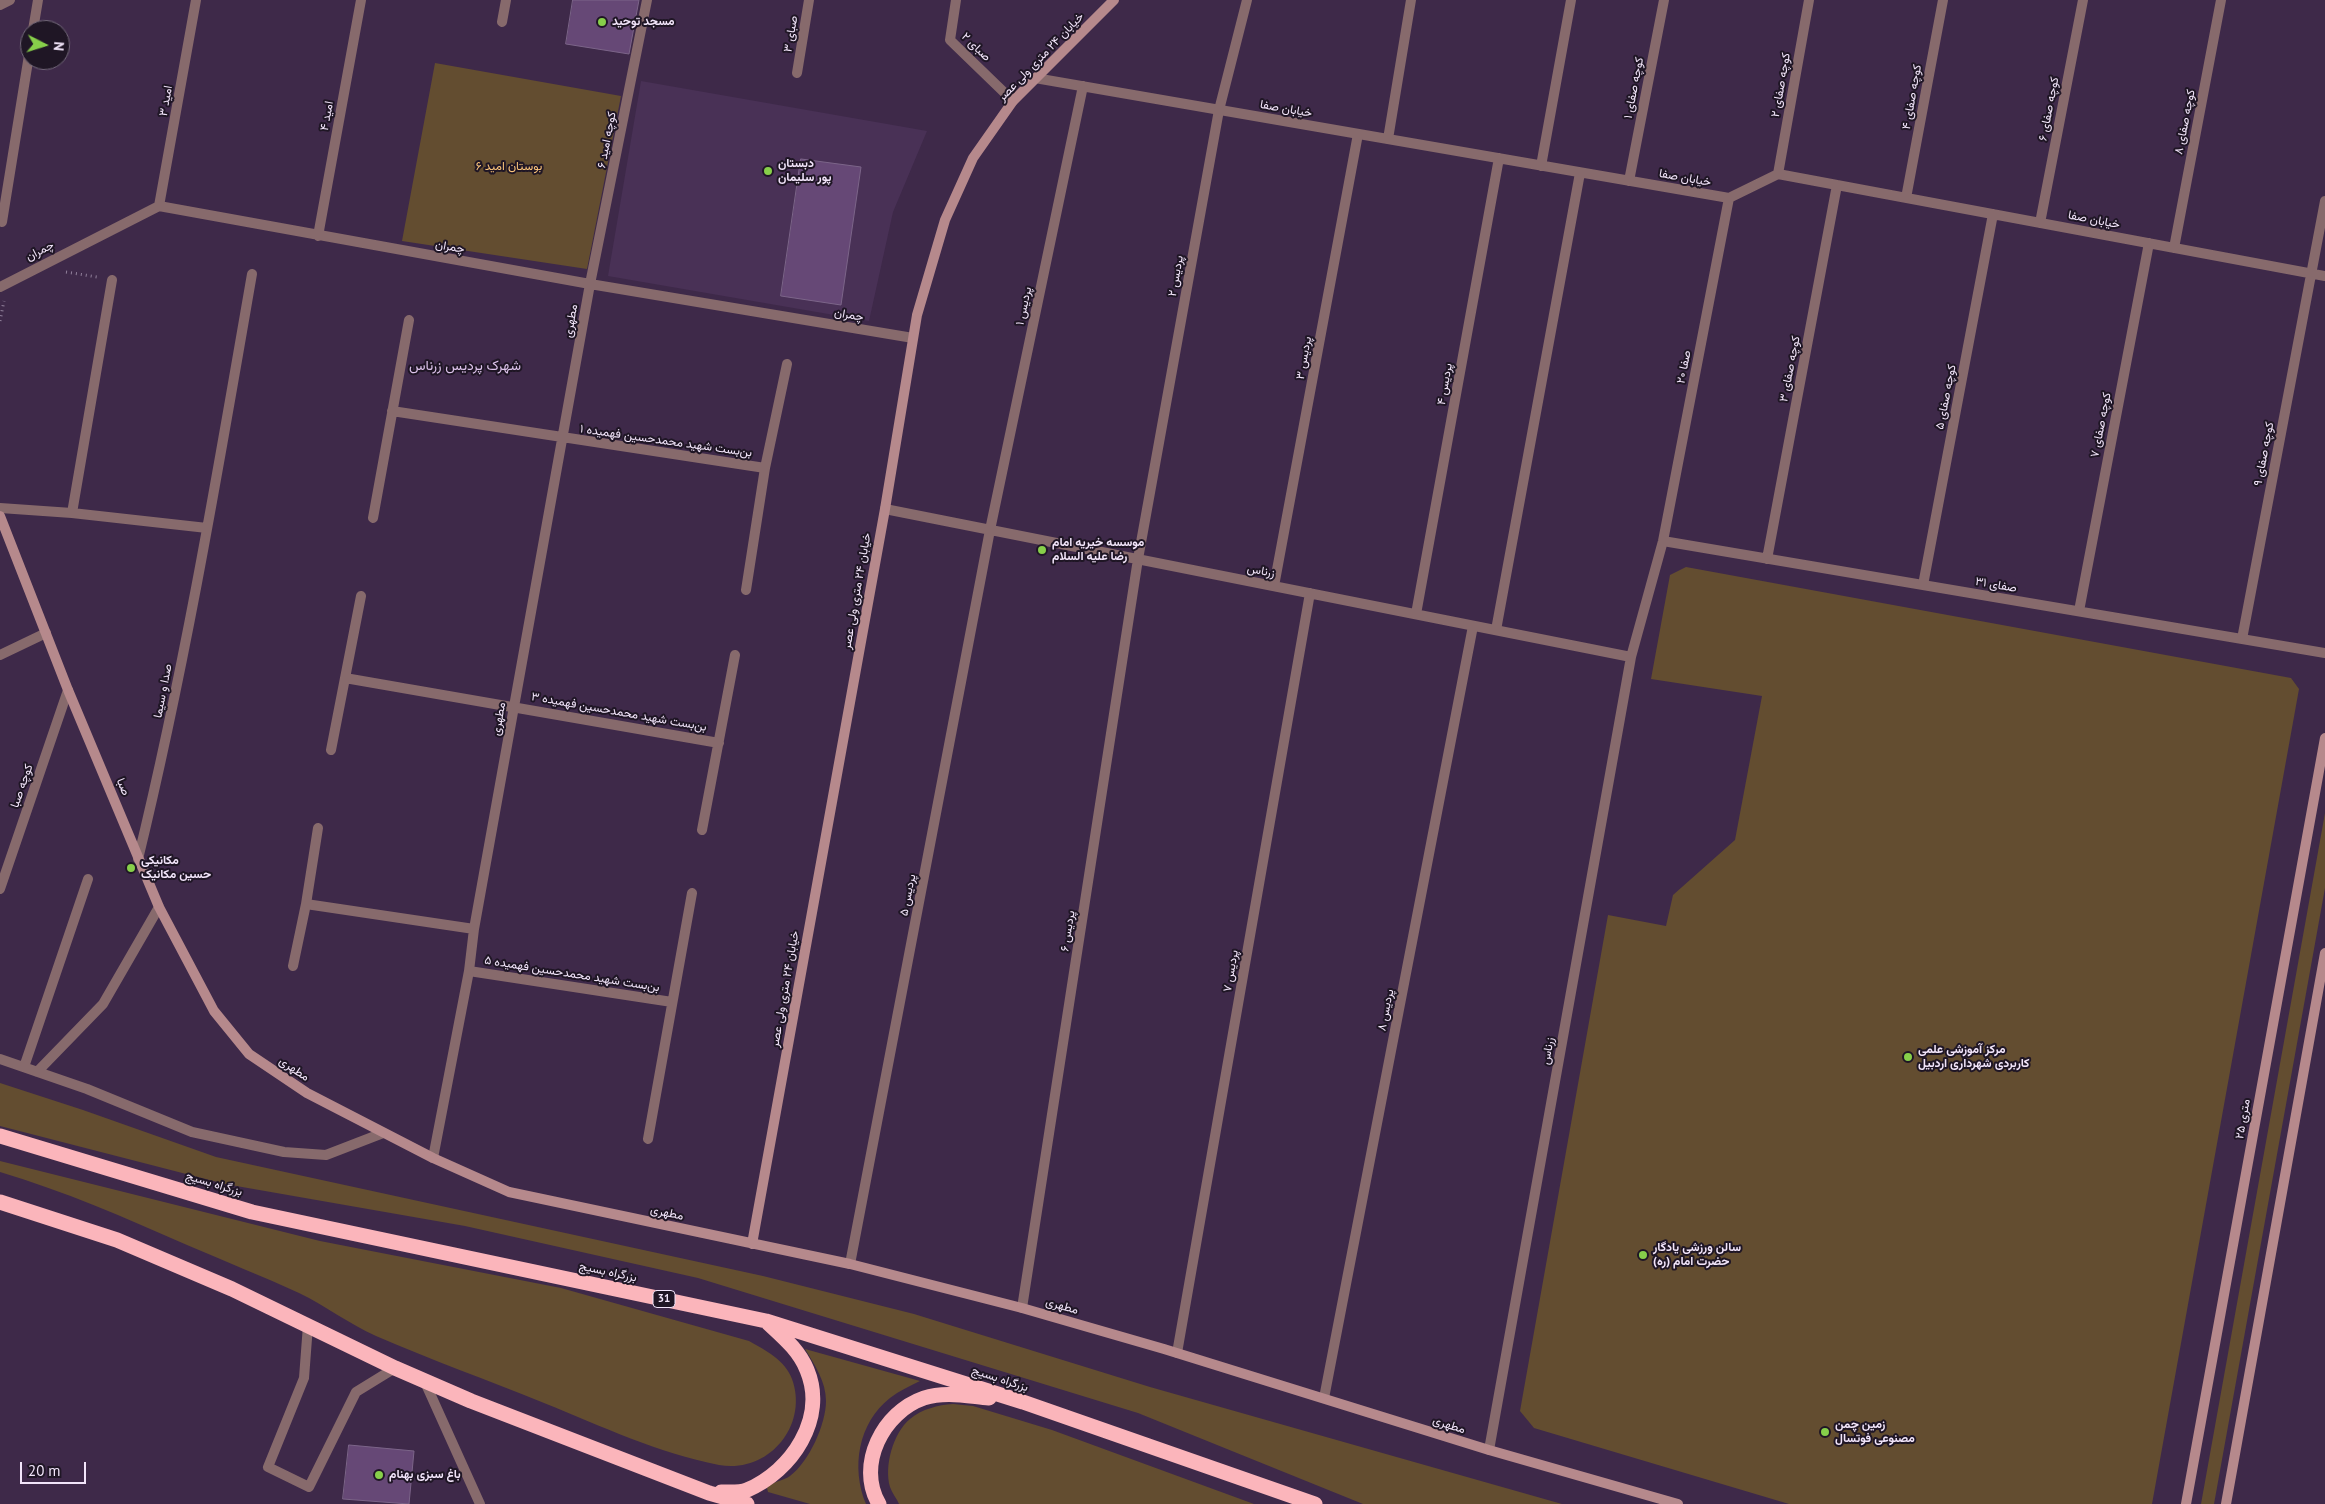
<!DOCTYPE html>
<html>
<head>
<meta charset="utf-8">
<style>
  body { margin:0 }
  #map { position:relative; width:2325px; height:1504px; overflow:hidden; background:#3e2949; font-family:"PT Sans",sans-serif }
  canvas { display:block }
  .north { position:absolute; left:20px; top:20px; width:50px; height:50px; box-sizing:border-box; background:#1f1625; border:1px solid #73697a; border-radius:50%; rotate:95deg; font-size:14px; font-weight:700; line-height:20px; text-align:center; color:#f2e5fa }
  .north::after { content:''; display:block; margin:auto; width:18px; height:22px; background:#87cf4a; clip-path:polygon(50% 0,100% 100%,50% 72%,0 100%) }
  .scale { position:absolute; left:20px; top:1462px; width:66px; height:22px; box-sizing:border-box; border:2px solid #f2e5fa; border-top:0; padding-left:6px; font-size:15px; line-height:18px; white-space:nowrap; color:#f2e5fa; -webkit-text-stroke:4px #1f1625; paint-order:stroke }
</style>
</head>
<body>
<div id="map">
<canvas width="2325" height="1504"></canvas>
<div class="north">N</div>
<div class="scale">20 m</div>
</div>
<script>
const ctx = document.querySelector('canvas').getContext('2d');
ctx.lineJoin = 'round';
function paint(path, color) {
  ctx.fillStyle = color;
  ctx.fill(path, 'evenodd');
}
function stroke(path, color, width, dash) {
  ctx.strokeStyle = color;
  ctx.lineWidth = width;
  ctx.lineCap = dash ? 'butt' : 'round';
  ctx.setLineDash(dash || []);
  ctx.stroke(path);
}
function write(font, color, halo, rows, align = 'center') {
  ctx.font = font + ' "PT Sans",Vazirmatn,sans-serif';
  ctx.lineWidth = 4;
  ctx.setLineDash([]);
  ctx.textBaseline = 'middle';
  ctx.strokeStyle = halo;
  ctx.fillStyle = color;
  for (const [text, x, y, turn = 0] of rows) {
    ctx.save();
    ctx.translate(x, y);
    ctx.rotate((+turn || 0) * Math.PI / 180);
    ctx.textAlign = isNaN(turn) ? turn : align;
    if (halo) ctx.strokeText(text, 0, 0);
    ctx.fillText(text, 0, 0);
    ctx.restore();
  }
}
paint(new Path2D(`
  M641,81l286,50 -34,81 -24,109 -261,-45z`), '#493156');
paint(new Path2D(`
  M435,63l186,33 -34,173 -185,-28z
  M1686,567l605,111 8,11 -147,815h-363l-255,-76 -14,-17 88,-496 58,11 7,-31 62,-55 27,-144 -111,-17 19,-104z
  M2325,813v75l-111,616h-13z
  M0,1083l83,27 133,47 547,119 151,38 236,73 412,117h-199l-225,-91 -440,-135 -233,-52 -240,-42 -225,-58z
  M0,1161l320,80 241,47 188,53c16,9 36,19 43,38 17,47 -24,95 -73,86 -61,-12 -118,-39 -175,-62 -56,-23 -113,-43 -168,-67 -27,-12 -50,-30 -77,-43 -37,-17 -75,-32 -112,-48 -61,-27 -123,-54 -187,-73z
  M805,1349l115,32c-10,5 -21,10 -30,17 -32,25 -39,70 -24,106h-56l-42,-12 -1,-4c6,-7 16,-7 23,-12 19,-14 36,-52 36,-75 0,-19 -11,-36 -21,-52z
  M953,1404l20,2 79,24 202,74h-355c-2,-5 -7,-11 -9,-17 -6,-21 3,-54 20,-68 12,-10 28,-14 43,-15z`), '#634d30');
const building = new Path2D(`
  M573,0h66l-10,54 -63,-10z
  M801,159l60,8 -20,138 -60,-9z
  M349,1445l65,6 -5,53 -66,-5z`);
paint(building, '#664876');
stroke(building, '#7c6589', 1);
stroke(new Path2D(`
  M66,272l31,5
  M0,321l4,-20`), '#91809b', 3, [1, 4]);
stroke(new Path2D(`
  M308,1325l-4,53 -36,89 41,20 47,-95 39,-24
  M424,1380l56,124`), '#876a6c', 10);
stroke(new Path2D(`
  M956,0l-6,40 63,61
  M0,5l10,-5
  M502,22l4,-22
  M33,30l5,-30
  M797,73l12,-73
  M1035,78l694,120 49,-24 547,102
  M1388,139l23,-139
  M1541,166l30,-166
  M1778,174l31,-174
  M1629,181l35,-181
  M1906,198l37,-198
  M159,206l37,-206
  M2,222l28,-173
  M2040,223l43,-223
  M318,236l43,-236
  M2174,248l47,-248
  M0,287l159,-81 431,78 323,54
  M392,411l373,57
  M0,508l72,5 135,15
  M885,509l746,148
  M72,513l40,-233
  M373,518l36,-198
  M1663,541l662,112
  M1767,559l70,-374
  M1923,585l70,-371
  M1274,586l84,-452
  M746,590l19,-122 22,-104
  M2079,611l70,-368
  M1416,614l83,-456
  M1496,630l84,-457
  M2242,639l83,-438
  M0,655l46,-22
  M345,678l374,65
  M331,750l30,-154
  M702,830l33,-175
  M138,859c47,-193 80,-389 114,-585
  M0,889l68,-199
  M306,904l168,25
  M293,966l13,-62 12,-76
  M469,971l203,31
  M0,1059l87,30 105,43 92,20 42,3 57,-22
  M24,1067l64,-188
  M37,1072l66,-68 56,-97
  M648,1139l44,-246
  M433,1158l36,-187 5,-42 116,-645 57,-284
  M850,1264l140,-734 93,-444
  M1022,1308l116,-749 81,-449 28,-110
  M1177,1353l133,-760
  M1324,1398l149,-772
  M1489,1450l142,-793 32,-116 66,-343`), '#876a6c', 10);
stroke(new Path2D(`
  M0,516l68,174 91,217 55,104 35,43 58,39 126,65 76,34 341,72 172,44 142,41 325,101 189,54
  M752,1244l133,-735 32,-194 28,-95 28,-62 40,-57 101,-101
  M2186,1504l139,-766
  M2226,1504l99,-551`), '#b6898c', 10);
stroke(new Path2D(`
  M0,1136l252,76 514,109 257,81 292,102
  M0,1202l117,38 115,49 163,79 76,33 238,92 38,11
  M721,1492c8,0 19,1 26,-2 45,-19 80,-72 60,-120 -8,-20 -24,-33 -39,-47
  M879,1504c-23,-39 4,-92 45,-106 21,-7 43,-2 65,0`), '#fbb5bb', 15);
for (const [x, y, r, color] of [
  [602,22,5,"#87cf4a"],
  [768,171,5,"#87cf4a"],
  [1042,550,5,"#87cf4a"],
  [131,868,5,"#87cf4a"],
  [1908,1057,5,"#87cf4a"],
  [1643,1255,5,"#87cf4a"],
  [1825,1432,5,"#87cf4a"],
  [379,1475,5,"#87cf4a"]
]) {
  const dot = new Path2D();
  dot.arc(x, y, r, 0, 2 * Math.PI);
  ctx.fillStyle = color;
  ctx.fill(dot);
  stroke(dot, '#1f1625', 2);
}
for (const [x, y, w] of [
  [664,1299,22]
]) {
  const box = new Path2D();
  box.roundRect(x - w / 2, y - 8.5, w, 17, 4);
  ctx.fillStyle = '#1f1625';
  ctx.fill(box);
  stroke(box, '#f2e5fa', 1);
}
write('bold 11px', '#f2e5fa', null, [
  ["31",664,1299]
]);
write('bold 12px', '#f2e5fa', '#1f1625', [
  ["مسجد توحید",612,22],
  ["دبستان",778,164],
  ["پور سلیمان",778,178],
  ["موسسه خیریه امام",1052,543],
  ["رضا علیه السلام",1052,557],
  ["مکانیکی",141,861],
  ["حسین مکانیک",141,875],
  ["مرکز آموزشی علمی",1918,1050],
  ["کاربردی شهرداری اردبیل",1918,1064],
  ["سالن ورزشی یادگار",1653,1248],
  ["حضرت امام (ره)",1653,1262],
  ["زمین چمن",1835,1425],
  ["مصنوعی فوتسال",1835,1439],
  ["باغ سبزی بهنام",389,1475]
], 'left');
write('12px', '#f2e5fa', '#1f1625', [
  ["صبای ۳",791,34,-80],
  ["صبای ۲",976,47,44],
  ["خیابان ۲۴ متری ولی عصر",1041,57,-46],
  ["کوچه صفای ۲",1781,85,-80],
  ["کوچه صفای ۱",1634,88,-79],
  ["کوچه صفای ۴",1912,97,-80],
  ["امید ۳",166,101,-80],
  ["خیابان صفا",1286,109,10],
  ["کوچه صفای ۶",2049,109,-79],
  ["امید ۴",327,116,-80],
  ["کوچه صفای ۸",2185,122,-79],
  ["کوچه امید ۶",607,140,-79],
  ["خیابان صفا",1685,178,10],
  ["خیابان صفا",2094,220,11],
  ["چمران",450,247,10],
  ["چمران",40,251,-27],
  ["پردیس ۲",1176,276,-80],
  ["پردیس ۱",1024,306,-78],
  ["چمران",849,315,10],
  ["مطهری",571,321,-80],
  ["پردیس ۳",1304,358,-80],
  ["صفا ۲۰",1684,367,-79],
  ["کوچه صفای ۳",1790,369,-79],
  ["پردیس ۴",1445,384,-80],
  ["کوچه صفای ۵",1946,397,-79],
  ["کوچه صفای ۷",2101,425,-79],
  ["بن‌بست شهید محمدحسین فهمیده ۱",666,441,8],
  ["کوچه صفای ۹",2264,454,-79],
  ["زرناس",1261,571,11],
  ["صفای ۳۱",1996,585,10],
  ["خیابان ۲۴ متری ولی عصر",857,591,-80],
  ["صدا و سیما",163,691,-79],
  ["بن‌بست شهید محمدحسین فهمیده ۳",619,712,10],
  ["مطهری",499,719,-80],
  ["کوچه صبا",22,786,-71],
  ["صبا",123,787,67],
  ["پردیس ۵",908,895,-79],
  ["پردیس ۶",1068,931,-81],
  ["پردیس ۷",1231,971,-80],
  ["بن‌بست شهید محمدحسین فهمیده ۵",572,974,9],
  ["خیابان ۲۴ متری ولی عصر",785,989,-80],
  ["پردیس ۸",1386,1010,-79],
  ["زرناس",1548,1051,-80],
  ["مطهری",294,1069,34],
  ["۲۵ متری",2243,1119,-80],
  ["بزرگراه بسیج",214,1184,17],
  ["مطهری",667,1213,12],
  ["بزرگراه بسیج",608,1272,12],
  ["مطهری",1062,1306,16],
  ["بزرگراه بسیج",1000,1379,18],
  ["مطهری",1449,1425,18]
]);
write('12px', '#fdc67c', '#1f1625', [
  ["بوستان امید ۶",509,167]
]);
write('14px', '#ddc3eb', '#1f1625', [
  ["شهرک پردیس زرناس",465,366]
]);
</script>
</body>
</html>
